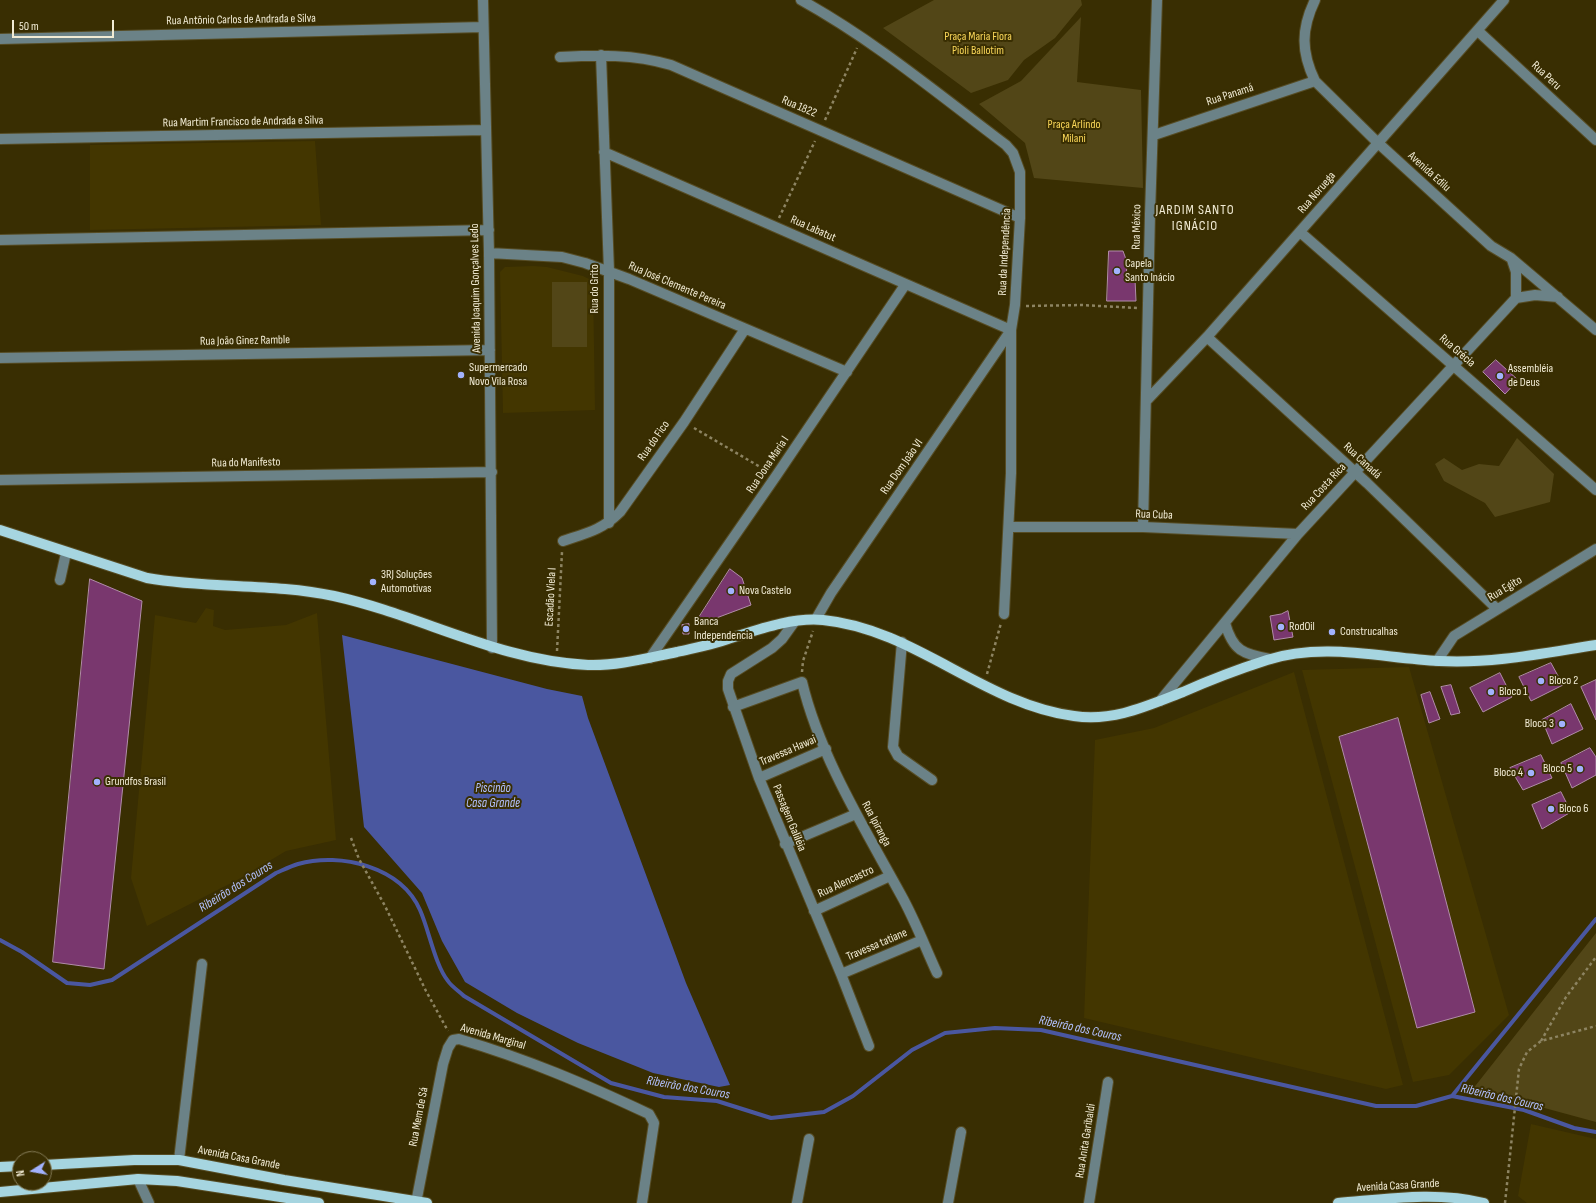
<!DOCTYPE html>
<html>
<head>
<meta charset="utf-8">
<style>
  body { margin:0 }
  #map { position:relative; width:1596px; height:1203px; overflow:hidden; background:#392e02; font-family:"Sofia Sans Condensed",sans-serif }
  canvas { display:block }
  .north { position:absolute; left:12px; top:1151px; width:40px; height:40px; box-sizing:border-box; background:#392e02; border:1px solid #837a56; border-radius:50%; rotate:259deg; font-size:11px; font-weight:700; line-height:16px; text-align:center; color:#f1ebd4 }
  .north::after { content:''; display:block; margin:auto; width:14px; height:18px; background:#a2b2fd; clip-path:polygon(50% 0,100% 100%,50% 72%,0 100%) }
  .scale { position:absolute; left:12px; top:20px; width:102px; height:18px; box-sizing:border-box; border:2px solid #f1ebd4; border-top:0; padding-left:5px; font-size:12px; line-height:14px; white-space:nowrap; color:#f1ebd4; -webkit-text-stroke:3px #392e02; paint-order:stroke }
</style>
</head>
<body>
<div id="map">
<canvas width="1596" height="1203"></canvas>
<div class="north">N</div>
<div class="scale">50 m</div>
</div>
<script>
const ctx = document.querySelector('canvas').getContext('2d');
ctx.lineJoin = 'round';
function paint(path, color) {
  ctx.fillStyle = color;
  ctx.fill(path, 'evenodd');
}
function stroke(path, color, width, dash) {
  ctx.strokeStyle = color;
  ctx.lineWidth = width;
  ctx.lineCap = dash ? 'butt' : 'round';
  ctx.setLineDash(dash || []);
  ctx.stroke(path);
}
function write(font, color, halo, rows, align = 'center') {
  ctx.font = font + ' "Sofia Sans Condensed",sans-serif';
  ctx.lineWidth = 4;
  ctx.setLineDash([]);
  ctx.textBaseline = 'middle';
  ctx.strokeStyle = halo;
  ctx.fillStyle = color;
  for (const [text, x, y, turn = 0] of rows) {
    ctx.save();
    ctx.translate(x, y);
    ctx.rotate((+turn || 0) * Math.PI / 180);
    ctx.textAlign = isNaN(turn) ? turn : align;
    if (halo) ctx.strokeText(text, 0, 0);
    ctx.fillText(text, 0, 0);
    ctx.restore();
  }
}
paint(new Path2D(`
  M315,141l6,84 -231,5v-85z
  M533,266l14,1 36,9 10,5 2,129 -92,3 -3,-141 5,-5z
  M206,608l8,2 -1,16 12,4 61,-5 31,-12 19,227 -50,11 -47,28 -92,47 -16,-48 24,-263 41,8z
  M1409,667l100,348 -60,60 -36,7 -111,-412z
  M1294,672l109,413 -17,4 -302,-71 11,-278 59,-12z
  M1531,1124l65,15v64h-69l-9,-7z`), '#433600');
paint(new Path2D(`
  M934,0h147l1,5 -27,33 -31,22 -16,20 -37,13 -88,-65z
  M1081,17l-4,65 64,8 2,98 -109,-10 -9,-35 -46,-39 42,-23z
  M552,282h35v65h-35z
  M1517,438l37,36 -4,28 -55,15 -10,-14 -41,-22 -9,-17 9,-6 18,12 17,-6 20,2z
  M1596,933v189l-103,-28 -21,-4z`), '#524617');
paint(new Path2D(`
  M342,635l205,54 35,7 6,22 98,265 44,102 -11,2 -66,-14 -75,-30 -61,-30 -52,-31 -23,-41 -20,-48 -58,-66z`), '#4a57a0');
stroke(new Path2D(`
  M0,940l22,12 45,31 23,2 22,-5 164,-107c7,-3 15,-7 22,-9 43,-12 103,3 122,46 9,20 15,55 28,71 4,6 11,10 16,15l147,87 53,14 53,4 54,17 53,-6 29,-16 59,-46 33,-17 50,-5 46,2 335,76h40l36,-10 72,14 50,18 22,4
  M1452,1096l144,-177`), '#4a57a0', 4);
const building = new Path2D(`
  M1109,251h14l4,11 -1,19 9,-2 1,22h-29z
  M1496,360l22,20 -13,14 -22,-22z
  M730,569l12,9 9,27 -48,18 -5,-4z
  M90,579l52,22 -38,368 -51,-7z
  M1288,611l5,26 -19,3 -4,-24 11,-2z
  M689,624v10h-6l-1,-9z
  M1551,663l12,22 -32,16 -12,-24z
  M1500,673l12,24 -29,15 -13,-24z
  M1596,680v40l-15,-33z
  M1451,685l9,28 -9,2 -10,-28z
  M1430,692l10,27 -11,4 -8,-28z
  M1571,704l12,25 -31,15 -10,-24z
  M1398,718l77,294 -58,16 -78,-291z
  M1590,748l6,9v18l-24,13 -11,-25z
  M1541,755l11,23 -29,12 -13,-22z
  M1561,792l10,20 -29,17 -10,-24z`);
paint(building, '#79376e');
stroke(building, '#b18ca9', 1);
const minor = new Path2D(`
  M483,0l6,253 3,395
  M801,0c74,41 137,94 205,145l7,8 7,19v46l-5,87 -4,25v143l-7,141
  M1315,0c-14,29 -14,52 0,81l62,61 114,104 20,12 85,72
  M1478,31l118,109
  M0,39l483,-12
  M601,55l8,216v252
  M560,57c38,-2 73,-3 111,8l349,153
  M1154,135l161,-54
  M0,139l486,-9
  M604,152l407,178 -180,263 -15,26
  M1300,232l296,258
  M0,240l489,-10
  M489,253l73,4 23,6 44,16 218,93
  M1512,260l4,12v26
  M1207,337l160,146 130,126
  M0,358l490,-8
  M1147,400l60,-63 297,-337
  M0,480l492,-8
  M1009,527h134l155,7
  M1143,527l7,-313 7,-214
  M563,541c24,-8 39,-11 57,-29l64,-90 61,-93
  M60,580l6,-27
  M795,621l-13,18 -10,9 -41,26 -3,7v8l31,89 82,196 28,72
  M1225,623c8,28 18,31 45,36
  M902,642l-9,105 5,9 34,24
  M650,658l126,-182 129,-191
  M1437,661l17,-25 142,-87
  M1160,701l138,-167 218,-236 19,-3 23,2
  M733,707l69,-25c18,75 63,147 99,213 14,25 24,52 36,78
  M759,778l67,-29
  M785,844l71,-30
  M814,911l76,-35
  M841,974l81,-34
  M179,1160l23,-196
  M138,1179l11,24
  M416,1203l27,-139 5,-16 5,-8 6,-1c68,20 126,45 190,75l5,9 -12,80
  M797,1203l12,-64
  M948,1203l13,-71
  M1089,1203l19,-121`);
const major = new Path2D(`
  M0,530l147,48c62,11 126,5 187,18 86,19 165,65 254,69 30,1 59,-7 89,-13 17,-4 34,-7 51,-13 29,-9 64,-22 95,-19 92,9 160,84 251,96 39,6 73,-10 109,-24 27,-12 56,-23 84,-32 57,-18 114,-2 172,1 53,3 105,-8 157,-16
  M44,1165l90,-5h45l105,20 143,23
  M0,1167l20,-1
  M0,1192l138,-13 39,2 142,22
  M1338,1203c49,-4 98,-12 146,0`);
stroke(minor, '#564c24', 12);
stroke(major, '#564c24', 12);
stroke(new Path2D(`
  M825,120l32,-72
  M779,218l36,-77
  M1026,306l55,-1 56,3
  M694,428l73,43
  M557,651l5,-99
  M802,672l1,-11 10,-30
  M987,674l14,-51
  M351,838l8,21 26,47 41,85 22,40
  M1541,1041l25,-44 30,-40
  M1505,1203l14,-134 8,-17 14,-11 55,-15`), '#8d8462', 2.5, [3, 3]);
stroke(minor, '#6b8287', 10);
stroke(major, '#a6d5e0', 10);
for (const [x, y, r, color] of [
  [1117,271,4,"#a2b2fd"],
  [461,375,4,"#a2b2fd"],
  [1500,376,4,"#a2b2fd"],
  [373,582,4,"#a2b2fd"],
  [731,591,4,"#a2b2fd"],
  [1281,627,4,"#a2b2fd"],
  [686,629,4,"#a2b2fd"],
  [1332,632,4,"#a2b2fd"],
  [1541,681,4,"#a2b2fd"],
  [1491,692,4,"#a2b2fd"],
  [1562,724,4,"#a2b2fd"],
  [1580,769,4,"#a2b2fd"],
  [1531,773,4,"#a2b2fd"],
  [97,782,4,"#a2b2fd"],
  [1551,809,4,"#a2b2fd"]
]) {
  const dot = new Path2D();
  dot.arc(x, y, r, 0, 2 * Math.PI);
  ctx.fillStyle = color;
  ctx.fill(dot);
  stroke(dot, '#392e02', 1.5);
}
write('12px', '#f1ebd4', '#392e02', [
  ["Rua Antônio Carlos de Andrada e Silva",241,20,-1],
  ["Rua Peru",1546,76,43],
  ["Rua Panamá",1230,95,-18],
  ["Rua 1822",799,107,23],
  ["Rua Martim Francisco de Andrada e Silva",243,122,-1],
  ["Avenida Edilu",1429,172,42],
  ["Rua Noruega",1317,193,-49],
  ["Rua México",1137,227,-89],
  ["Rua Labatut",813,229,24],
  ["Rua da Independência",1005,252,-87],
  ["Rua José Clemente Pereira",677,286,23],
  ["Avenida Joaquim Gonçalves Ledo",476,288,-91],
  ["Rua do Grito",595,289,-90],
  ["Rua João Ginez Ramble",245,341,-1],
  ["Rua Grécia",1457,351,41],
  ["Rua do Fico",654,441,-55],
  ["Rua Canadá",1362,461,43],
  ["Rua do Manifesto",246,463,-1],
  ["Rua Dona Maria I",768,465,-56],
  ["Rua Dom João VI",902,467,-55],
  ["Rua Costa Rica",1324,487,-47],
  ["Rua Cuba",1154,515,2],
  ["Rua Egito",1505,589,-31],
  ["Escadão Viela I",551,597,-87],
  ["Travessa Hawai",788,751,-23],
  ["Passagem Galiléia",789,818,68],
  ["Rua Ipiranga",876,824,62],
  ["Rua Alencastro",846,882,-25],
  ["Travessa tatiane",877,945,-23],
  ["Avenida Marginal",493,1037,16],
  ["Rua Mem de Sá",419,1117,-79],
  ["Rua Anita Garibaldi",1086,1141,-81],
  ["Avenida Casa Grande",239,1158,11],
  ["Avenida Casa Grande",1398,1186,-3]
]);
write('12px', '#fad759', '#392e02', [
  ["Praça Maria Flora",978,37],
  ["Pioli Ballotim",978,51],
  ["Praça Arlindo",1074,125],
  ["Milani",1074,139]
]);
write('12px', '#f1ebd4', '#392e02', [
  ["Capela",1125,264],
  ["Santo Inácio",1125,278],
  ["Supermercado",469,368],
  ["Novo Vila Rosa",469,382],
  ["Assembléia",1508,369],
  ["de Deus",1508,383],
  ["3RJ Soluções",381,575],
  ["Automotivas",381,589],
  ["Nova Castelo",739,591],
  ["Banca",694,622],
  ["Independencia",694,636],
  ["RodOil",1289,627],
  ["Construcalhas",1340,632],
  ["Bloco 2",1549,681],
  ["Bloco 1",1499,692],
  ["Bloco 3",1554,724,"right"],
  ["Bloco 5",1572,769,"right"],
  ["Bloco 4",1523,773,"right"],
  ["Grundfos Brasil",105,782],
  ["Bloco 6",1559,809]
], 'left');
write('italic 13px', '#b2c0fe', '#392e02', [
  ["Piscinão",493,789],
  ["Casa Grande",493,804],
  ["Ribeirão dos Couros",236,887,-32],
  ["Ribeirão dos Couros",1080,1029,12],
  ["Ribeirão dos Couros",688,1088,10],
  ["Ribeirão dos Couros",1502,1098,13]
]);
ctx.letterSpacing = '1px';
write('14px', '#f1ebd4', '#392e02', [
  ["JARDIM SANTO",1195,210],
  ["IGNÁCIO",1195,226]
]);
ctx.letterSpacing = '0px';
</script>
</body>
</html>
